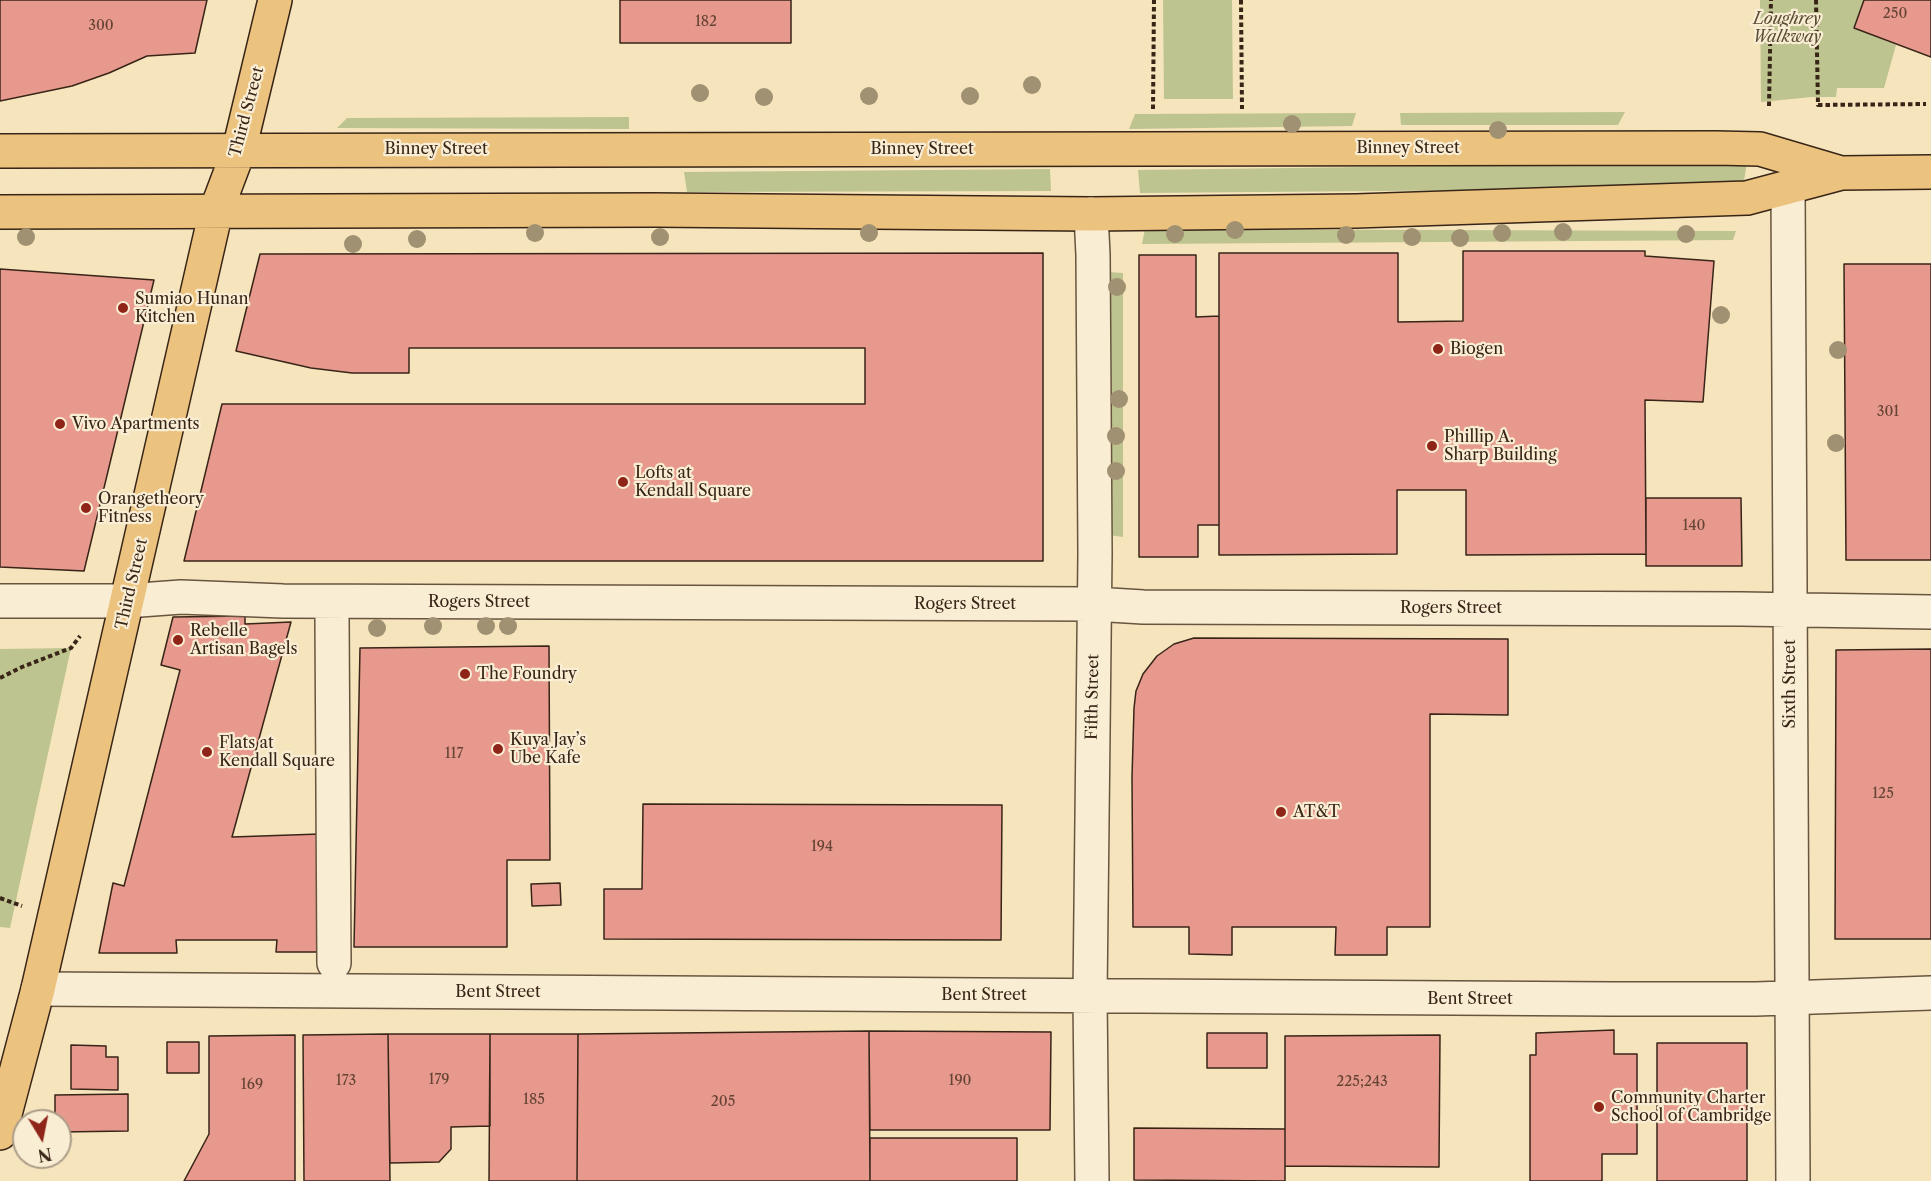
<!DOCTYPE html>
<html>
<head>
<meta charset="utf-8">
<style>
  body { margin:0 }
  #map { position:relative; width:1931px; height:1181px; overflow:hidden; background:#f6e4bd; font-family:"Libre Caslon Text",serif }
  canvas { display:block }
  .north { position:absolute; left:12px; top:1109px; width:60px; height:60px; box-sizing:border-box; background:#f9edd4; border:2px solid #ac9d88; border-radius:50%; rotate:170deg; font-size:16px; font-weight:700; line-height:24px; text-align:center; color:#382517 }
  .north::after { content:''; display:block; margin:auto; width:21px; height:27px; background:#8f2418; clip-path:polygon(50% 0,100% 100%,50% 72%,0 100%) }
</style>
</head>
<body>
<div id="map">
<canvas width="1931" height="1181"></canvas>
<div class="north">N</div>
</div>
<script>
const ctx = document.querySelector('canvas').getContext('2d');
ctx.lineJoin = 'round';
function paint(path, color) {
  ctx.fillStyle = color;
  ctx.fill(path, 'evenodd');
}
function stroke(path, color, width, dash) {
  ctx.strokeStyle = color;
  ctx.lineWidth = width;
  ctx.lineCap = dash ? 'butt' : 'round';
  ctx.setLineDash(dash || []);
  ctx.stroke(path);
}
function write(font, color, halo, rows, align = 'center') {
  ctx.font = font + ' "Libre Caslon Text",serif';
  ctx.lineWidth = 4.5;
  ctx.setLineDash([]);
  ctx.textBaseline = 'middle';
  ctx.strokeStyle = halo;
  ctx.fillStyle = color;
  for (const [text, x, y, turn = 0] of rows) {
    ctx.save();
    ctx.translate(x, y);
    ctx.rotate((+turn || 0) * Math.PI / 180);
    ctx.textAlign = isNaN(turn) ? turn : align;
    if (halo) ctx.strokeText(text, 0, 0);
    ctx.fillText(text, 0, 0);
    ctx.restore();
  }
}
paint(new Path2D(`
  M1163,0h69l1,99h-69z
  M1760,0h104l-10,28 42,17 -12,43h-47l-1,9h-24l-51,5z
  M1625,112l-7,13h-217l-1,-12z
  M1356,113l-4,13 -223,3 6,-15z
  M629,117v12l-292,-1 10,-10z
  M1747,162l-4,26 -603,5 -2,-23z
  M1050,169l1,22 -364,1 -3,-20z
  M1145,229l591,2 -3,9 -591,4z
  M1108,272l15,1v264l-14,-2z
  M71,648l-61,280 -10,-1v-278z`), '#bec490');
const building = new Path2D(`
  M0,0h207l-12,53 -48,3 -38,17 -37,13 -72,15z
  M620,0h171v43h-171z
  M1864,0h67v57l-77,-29z
  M1463,251h182v5l69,5 -11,141 -58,-2 1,154 -180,1v-65h-69v64l-178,1v-302h179v69l65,-1z
  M1043,253v308h-859l38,-157h643v-56h-456v25h-57l-41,-5 -75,-17 24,-97z
  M1139,255h57v62l23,-1v209h-21v32h-59z
  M1844,264h87v296h-85z
  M0,269l154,11 -70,291 -84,-4z
  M1646,498h95l1,68h-96z
  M245,616v8l46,-2 -59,215 88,-3 2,118h-46l1,-12h-101l1,13h-78l14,-70 11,3 56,-216 -19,-5 12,-48z
  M1194,638l314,1v76l-78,-1v213h-43v28h-52l1,-28h-104v28l-43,-1v-27h-56l-1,-150 2,-69 2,-17 7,-17 14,-18 17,-12z
  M549,646l1,214h-43v87h-153l6,-299z
  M1931,649v290h-96l1,-289z
  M643,804l359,1 -1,135 -397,-1v-50h38z
  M560,883l1,22 -29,1 -1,-22z
  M1614,1030v24h23v100h-35v27h-72v-126h6v-22z
  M869,1031l1,150h-293l1,-147z
  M869,1031l182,1 -1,98h-180z
  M1207,1033h60v35h-60z
  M388,1034l2,147h-86l-1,-146z
  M388,1034h102v92l-39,1v22l-12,13 -49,1z
  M490,1034h88l-1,147h-88z
  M295,1035v146h-111l25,-47v-98z
  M1440,1035l-1,132 -154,-1v-130z
  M167,1042h32v31h-32z
  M1657,1043h90v138h-90z
  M71,1045l35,1v11h12v33l-47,-1z
  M128,1094v37l-68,1v-11h-5v-26z
  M1134,1128l151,1v52l-151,-1z
  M870,1138h147v43h-147z`);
paint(building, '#e6998c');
stroke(building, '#382517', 1.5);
const minor = new Path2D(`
  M1788,187l5,994
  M1091,214l2,41 2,299 -5,442 2,185
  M0,601h126l55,-4 102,4 811,3 49,3 598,2 190,3
  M332,616l2,347
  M38,989l1574,10h144l175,-6`);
const major = new Path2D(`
  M0,151l1716,-3 44,1 81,24
  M0,212l654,-2 437,4 265,-3 391,-13 94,-25 90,-1
  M0,1133l38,-144 178,-778 23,-61 36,-150`);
stroke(minor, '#685540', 36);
stroke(major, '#382517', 36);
stroke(new Path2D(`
  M1241,0l1,109
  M1816,0l2,105 108,-1
  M1769,106l2,-106
  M1153,109l1,-109
  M0,678l22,-11 49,-19 9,-12
  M0,898l22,8`), '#382517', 4, [4.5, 3]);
stroke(minor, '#f9edd4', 33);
stroke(major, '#ebc27e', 33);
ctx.fillStyle = '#a09172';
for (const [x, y] of [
  [1032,85],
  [700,93],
  [869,96],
  [970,96],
  [764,97],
  [1292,124],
  [1498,130],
  [1235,230],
  [1563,232],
  [535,233],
  [869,233],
  [1502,233],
  [1175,234],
  [1686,234],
  [1346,235],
  [26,237],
  [660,237],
  [1412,237],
  [1460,238],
  [417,239],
  [353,244],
  [1117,287],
  [1721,315],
  [1838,350],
  [1119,399],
  [1116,436],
  [1836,443],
  [1116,471],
  [433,626],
  [486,626],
  [508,626],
  [377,628]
]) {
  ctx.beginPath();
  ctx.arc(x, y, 9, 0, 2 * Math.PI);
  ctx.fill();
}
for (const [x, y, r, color] of [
  [123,308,6,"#8f2418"],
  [1438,349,6,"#8f2418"],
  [60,424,6,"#8f2418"],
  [1432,446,6,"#8f2418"],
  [623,482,6,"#8f2418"],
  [86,508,6,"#8f2418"],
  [178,640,6,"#8f2418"],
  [465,674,6,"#8f2418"],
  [498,749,6,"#8f2418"],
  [207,752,6,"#8f2418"],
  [1281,812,6,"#8f2418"],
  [1599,1107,6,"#8f2418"]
]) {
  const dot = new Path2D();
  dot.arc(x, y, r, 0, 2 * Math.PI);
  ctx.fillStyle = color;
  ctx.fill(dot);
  stroke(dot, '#f9edd4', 2);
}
write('14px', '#644234', null, [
  ["250",1895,14],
  ["182",706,22],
  ["300",101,26],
  ["301",1888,412],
  ["140",1694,526],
  ["117",454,754],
  ["125",1883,794],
  ["194",822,847],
  ["179",439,1080],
  ["173",346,1081],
  ["190",960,1081],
  ["225;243",1362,1082],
  ["169",252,1085],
  ["185",534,1100],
  ["205",723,1102]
]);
write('italic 16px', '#5a4d35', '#f9edd4', [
  ["Loughrey",1787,19],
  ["Walkway",1787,37]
]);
write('16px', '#382517', '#f9edd4', [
  ["Third Street",247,112,-75],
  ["Binney Street",1408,148],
  ["Binney Street",436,149],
  ["Binney Street",922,149],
  ["Third Street",132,584,-77],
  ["Rogers Street",479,602],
  ["Rogers Street",965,604],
  ["Rogers Street",1451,608],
  ["Sixth Street",1790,684,-90],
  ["Fifth Street",1093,697,-89],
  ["Bent Street",498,992],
  ["Bent Street",984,995],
  ["Bent Street",1470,999]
]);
write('16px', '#382517', '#f9edd4', [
  ["Sumiao Hunan",135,299],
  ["Kitchen",135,317],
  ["Biogen",1450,349],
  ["Vivo Apartments",72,424],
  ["Phillip A.",1444,437],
  ["Sharp Building",1444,455],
  ["Lofts at",635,473],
  ["Kendall Square",635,491],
  ["Orangetheory",98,499],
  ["Fitness",98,517],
  ["Rebelle",190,631],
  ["Artisan Bagels",190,649],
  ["The Foundry",477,674],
  ["Kuya Jay’s",510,740],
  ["Ube Kafe",510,758],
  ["Flats at",219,743],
  ["Kendall Square",219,761],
  ["AT&T",1293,812],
  ["Community Charter",1611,1098],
  ["School of Cambridge",1611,1116]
], 'left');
</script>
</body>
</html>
